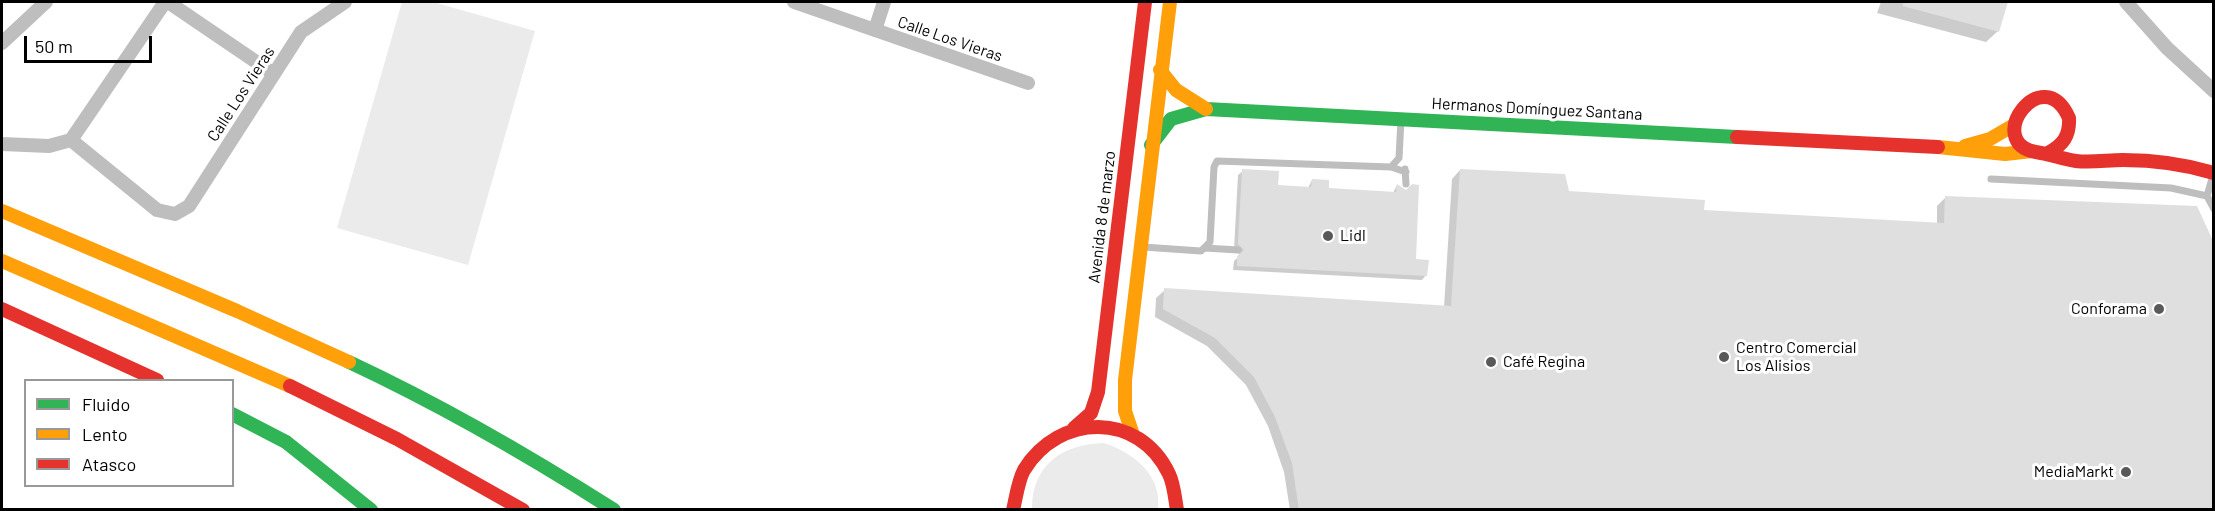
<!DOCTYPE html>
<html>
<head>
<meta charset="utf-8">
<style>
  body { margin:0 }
  #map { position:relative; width:2215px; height:511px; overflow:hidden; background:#fff; font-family:Barlow,sans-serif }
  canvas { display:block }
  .frame { position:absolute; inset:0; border:3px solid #000; pointer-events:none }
  .legend { position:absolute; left:24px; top:379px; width:210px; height:108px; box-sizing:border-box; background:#fff; border:2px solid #999; margin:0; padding:8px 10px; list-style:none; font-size:18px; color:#000 }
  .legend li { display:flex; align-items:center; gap:12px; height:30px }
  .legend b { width:30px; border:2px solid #999 }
  .scale { position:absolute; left:24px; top:36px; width:128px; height:27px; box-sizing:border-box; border:3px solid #000; border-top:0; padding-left:8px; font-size:18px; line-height:21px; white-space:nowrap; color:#000; -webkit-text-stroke:4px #fff; paint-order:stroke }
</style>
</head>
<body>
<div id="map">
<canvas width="2215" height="511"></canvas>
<div class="frame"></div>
<ul class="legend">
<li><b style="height:8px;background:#30b455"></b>Fluido</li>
<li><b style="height:8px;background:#ff9f0a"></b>Lento</li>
<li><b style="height:8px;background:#e5322d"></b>Atasco</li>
</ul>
<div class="scale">50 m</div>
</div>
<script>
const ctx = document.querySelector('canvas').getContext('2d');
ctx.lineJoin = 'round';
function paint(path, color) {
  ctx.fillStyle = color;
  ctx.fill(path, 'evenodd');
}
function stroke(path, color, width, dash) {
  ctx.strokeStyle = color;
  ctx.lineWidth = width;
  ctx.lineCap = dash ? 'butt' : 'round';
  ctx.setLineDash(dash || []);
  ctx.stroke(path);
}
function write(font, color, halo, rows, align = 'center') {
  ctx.font = font + ' Barlow,sans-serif';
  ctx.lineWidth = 6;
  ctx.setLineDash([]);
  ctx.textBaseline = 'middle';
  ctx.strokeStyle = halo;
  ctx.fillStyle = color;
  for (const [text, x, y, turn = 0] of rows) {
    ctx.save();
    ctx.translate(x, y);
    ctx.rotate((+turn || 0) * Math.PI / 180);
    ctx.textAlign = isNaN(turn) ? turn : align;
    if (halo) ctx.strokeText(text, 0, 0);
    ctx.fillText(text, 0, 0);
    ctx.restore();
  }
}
paint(new Path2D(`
  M402,2h31l102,29 -67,234 -131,-37z
  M1104,443c30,10 58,32 54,66h-126c0,-44 30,-65 72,-66z`), '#ebebeb');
paint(new Path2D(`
  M1881,2h126l-9,29 -12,11 -109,-29z
  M1460,170l108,22 135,19 234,13v-18l8,-8 269,48v264h-924l-6,-38 -16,-46 -22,-41 -39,-39 -52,-29 1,-19 9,-8 279,17 8,-128z
  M1243,171l34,16 31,1 4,-8 15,9 66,4 4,-8 18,76 11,14 -4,5 -189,-10 1,-9 6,-6 -6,-6 4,-74z`), '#0003');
paint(new Path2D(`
  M1903,2h105l-9,30 -96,-26z
  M1242,169l37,2 -1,14 33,2 1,-8 17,1v8l67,4 1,-8 9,6 6,-6 7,1 -3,74 13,1 -2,16 -190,-10v-10l7,-6 -6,-6z
  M1460,169l105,5 4,17 136,9 -1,10 240,13 1,-27 252,10 17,37v266l-915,1 -7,-47 -17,-46 -21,-40 -39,-39 -52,-29 1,-21 287,18z`), '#dfdfdf');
stroke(new Path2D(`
  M1391,167l8,-9 2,-38
  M1405,169l1,15
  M2213,175l-6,21 7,13
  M1991,179l180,9 36,8
  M1143,247l58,4 9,-9 4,-75 3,-6 174,6 15,5
  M1205,248l33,2`), '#bebebe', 7);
stroke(new Path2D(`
  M168,2l106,72
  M794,2l234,81
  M2126,2l41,46 47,43
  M875,30l9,-28
  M2,43l44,-41
  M71,140l86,70 18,4 14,-8 112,-174 44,-30
  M71,140l94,-138
  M2,144l47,2 22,-6`), '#bebebe', 14);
stroke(new Path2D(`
  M1151,145l20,-26 35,-10 531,28
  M349,362c92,43 179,93 265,148
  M232,414l54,28 85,68`), '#30b455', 14);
stroke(new Path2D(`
  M1160,70l16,20 30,19
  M1965,146l25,-7 24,-14
  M1938,147l67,7 27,-3
  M2,211l235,100 112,51
  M2,261l288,125
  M1133,435l-8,-24v-31l45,-378`), '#ff9f0a', 14);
stroke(new Path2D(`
  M1737,137l201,10
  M2048,153c15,-8 22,-17 21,-35 -26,-59 -87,24 -33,34 13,2 27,7 40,9 15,2 32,-1 47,-1 31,0 61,4 91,13
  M2,309l155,71
  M290,386l107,53 126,71
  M1074,428l17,-15 7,-21 47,-390
  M1013,510c3,-12 5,-29 11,-40 35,-57 115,-59 145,4 5,10 6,25 8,36`), '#e5322d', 14);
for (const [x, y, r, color] of [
  [1328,236,6,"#595959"],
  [2159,309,6,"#595959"],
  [1724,357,6,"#595959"],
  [1491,362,6,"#595959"],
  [2126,472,6,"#595959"]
]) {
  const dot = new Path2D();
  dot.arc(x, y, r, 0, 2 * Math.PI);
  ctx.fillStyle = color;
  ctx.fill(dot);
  stroke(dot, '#fff', 2);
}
write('16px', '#000', '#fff', [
  ["Calle Los Vieras",950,39,19],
  ["Calle Los Vieras",241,94,-57],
  ["Hermanos Domínguez Santana",1537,109,3],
  ["Avenida 8 de marzo",1102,217,-83]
]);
write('16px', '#000', '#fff', [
  ["Lidl",1340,236],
  ["Conforama",2147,309,"right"],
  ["Centro Comercial",1736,348],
  ["Los Alisios",1736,366],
  ["Café Regina",1503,362],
  ["MediaMarkt",2114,472,"right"]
], 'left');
</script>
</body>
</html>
